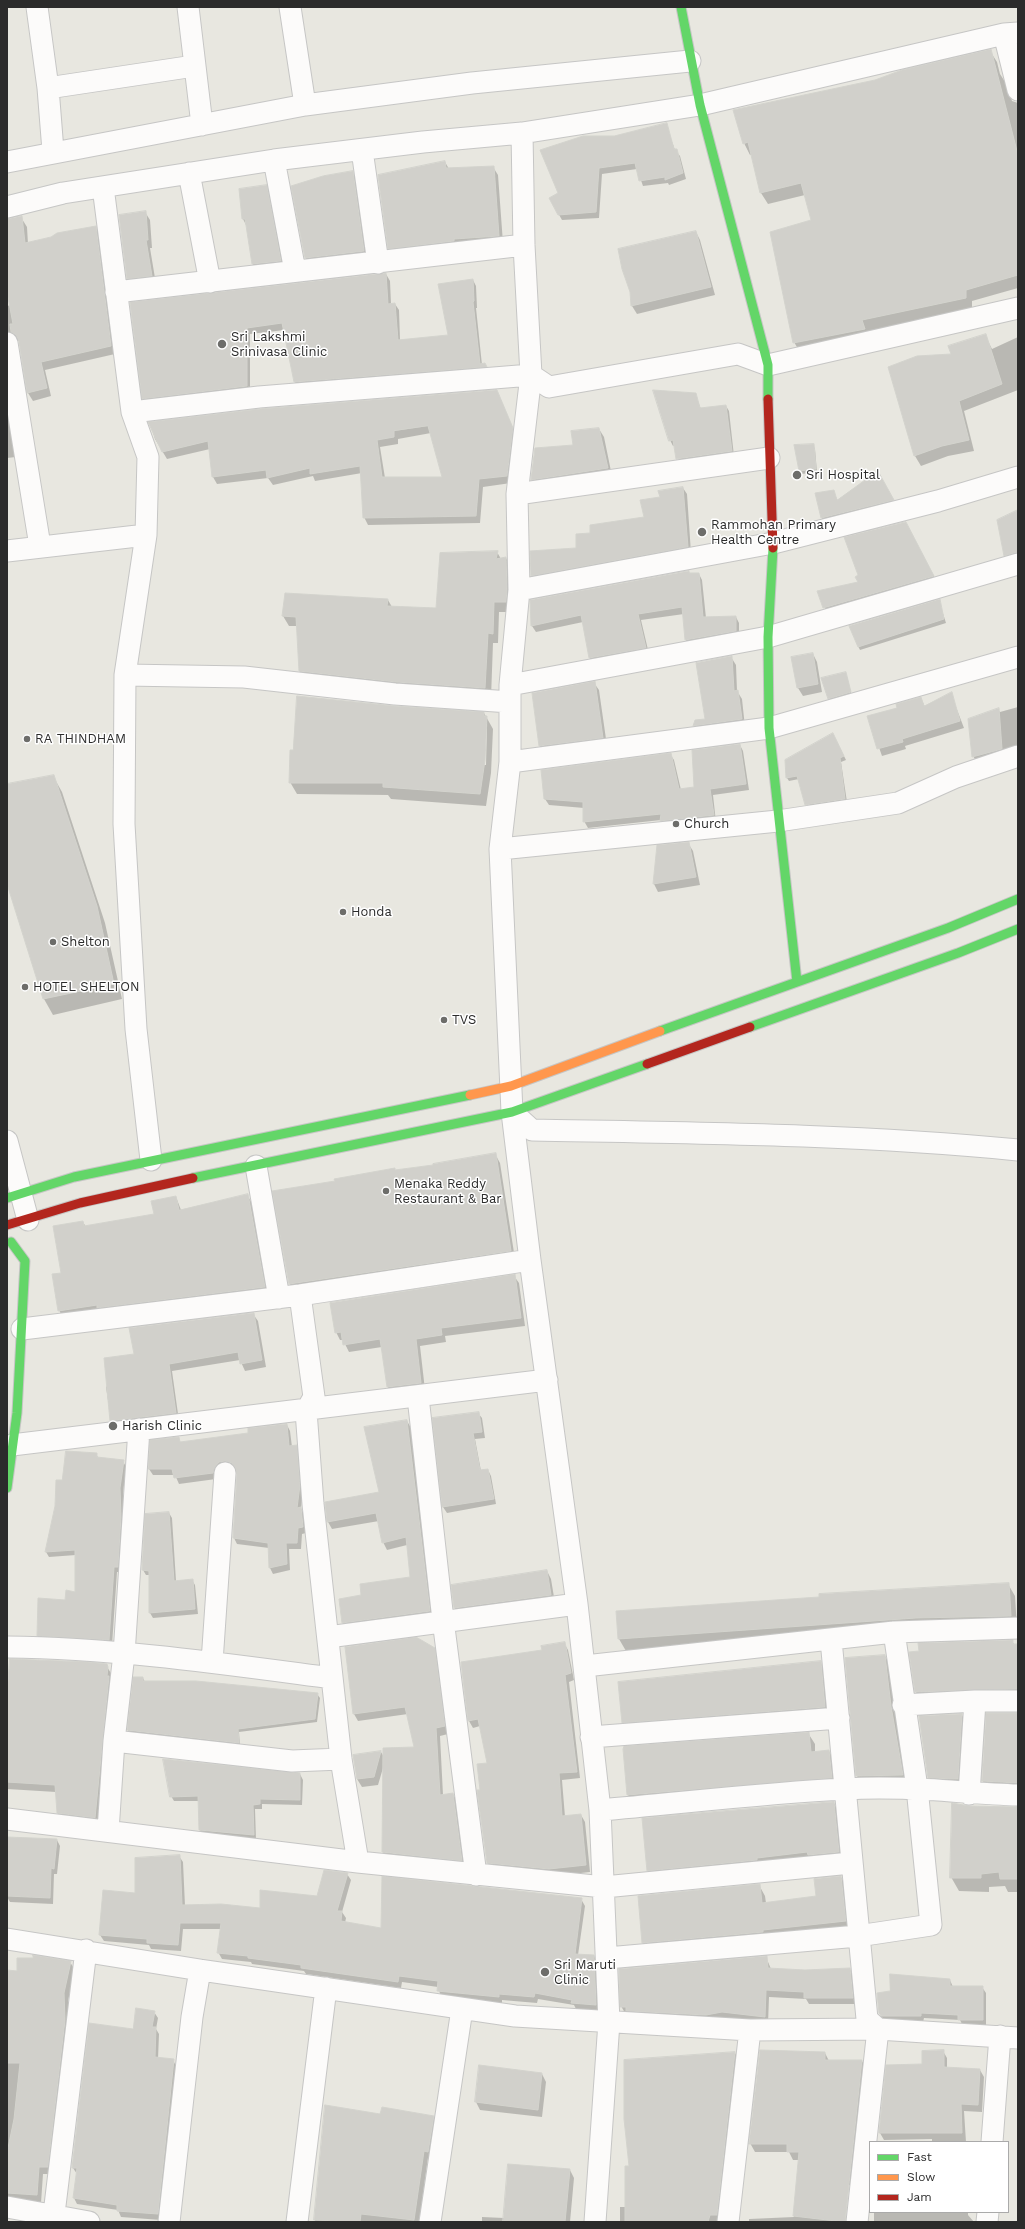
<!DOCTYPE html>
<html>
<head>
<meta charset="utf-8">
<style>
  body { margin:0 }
  #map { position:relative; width:1025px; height:2229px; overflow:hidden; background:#e8e7e0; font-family:"Work Sans",sans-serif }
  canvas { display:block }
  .frame { position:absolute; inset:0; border:8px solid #2b2b2b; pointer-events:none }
  .legend { position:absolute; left:869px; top:2141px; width:140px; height:72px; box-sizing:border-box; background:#fff; border:1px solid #aaa; margin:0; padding:5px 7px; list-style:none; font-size:12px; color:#2b2b2b }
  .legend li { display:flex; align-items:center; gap:8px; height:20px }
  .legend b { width:20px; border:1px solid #aaa }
</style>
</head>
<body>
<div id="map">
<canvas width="1025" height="2229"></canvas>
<div class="frame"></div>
<ul class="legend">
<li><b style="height:5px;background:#63d668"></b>Fast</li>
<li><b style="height:5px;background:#ff974d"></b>Slow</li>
<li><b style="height:5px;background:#b3261e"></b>Jam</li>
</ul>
</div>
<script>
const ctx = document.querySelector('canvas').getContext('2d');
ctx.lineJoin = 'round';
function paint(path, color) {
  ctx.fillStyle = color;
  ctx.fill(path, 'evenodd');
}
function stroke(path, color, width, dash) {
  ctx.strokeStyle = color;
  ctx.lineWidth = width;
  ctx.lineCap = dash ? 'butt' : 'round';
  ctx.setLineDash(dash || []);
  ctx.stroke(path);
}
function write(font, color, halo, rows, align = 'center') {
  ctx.font = font + ' "Work Sans",sans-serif';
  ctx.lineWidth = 3;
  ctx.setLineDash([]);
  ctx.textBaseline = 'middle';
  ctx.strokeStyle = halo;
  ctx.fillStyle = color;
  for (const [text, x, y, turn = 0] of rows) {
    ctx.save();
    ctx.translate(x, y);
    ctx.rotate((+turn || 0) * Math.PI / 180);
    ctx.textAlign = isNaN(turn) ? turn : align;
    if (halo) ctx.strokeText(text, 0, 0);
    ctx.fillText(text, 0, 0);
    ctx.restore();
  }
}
paint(new Path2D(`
  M990,51l7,11 3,12 7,11 5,16 6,2v185l-46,13v8l-171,45 -7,-12 19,-121 -8,-26 -37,9 -7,-11 -9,-39 -2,1 -6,-12 131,-62z
  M666,125l9,25 5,6 6,23 -17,6 -1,-2 -25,3 -6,-17 -35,5 -3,44 -37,2 -12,-21 9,-5 55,-57z
  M445,162l4,7 44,-2 5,8 5,68 -109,13 -5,-8z
  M352,172l5,8 11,79 -58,7 -4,-8z
  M266,186l5,8 14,75 -28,3 -4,-8 -6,-37 -4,-8z
  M145,212l5,8 2,28h-2l6,36 -24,2 -4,-8z
  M22,219l5,8 1,17 67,-17 5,8 15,119 -70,16 6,26 -18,5 -5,-8 -9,-52 -3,-2 -9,2v-35l17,-4 -17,-23v-55z
  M696,232l4,8 15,55 -78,19 -5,-8 -1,-14z
  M386,274l4,7 1,23h4l4,6 1,30 49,-4 24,-56 3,6 1,22h-1l6,57h3l4,8 -190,15 -4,-6 -10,-52 -35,4v59l-103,12 -4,-7 -12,-95z
  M985,335l7,14 26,-12v53l-54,21 10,40 -26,5 -27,10 -6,-10z
  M695,394l6,15 25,-3 3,5 5,45 -54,8 -5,-19 -2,1 -3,-6z
  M500,398l16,38 -5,47 -28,4 -3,36 -112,2 -4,-8 -2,-44 -47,8 -2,-5 -40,9 -5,-7 -51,6 -4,-7 -3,-28 -43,10 -12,-20 -5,-16zM431,433l12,45h-58l-5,-31 18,-3v-5z
  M7,402l9,55 -9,1z
  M599,429l5,8 8,39 -75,11 -5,-7z
  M813,445l2,4 2,23 -15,2 -3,-3z
  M877,472l19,34 -71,18 -3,-6 -6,-24 17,-3 5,10z
  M683,488l4,6 4,59 -156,29 -3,-7 45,-26 14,-15 54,-16 16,-20z
  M1018,511v46l-8,3 -6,-10z
  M909,529l28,53 -109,33 -10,-23 42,-10 -1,-6z
  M497,552l4,7 5,-1 5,10v44h-12l-1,31h-5l-2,55 -185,-17 -6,-10 -3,-45h-8l-6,-10 105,-16 4,7 45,3z
  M689,572l1,2h9l3,6 4,38 30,-1 3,6v14l-50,9 -3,-6 -2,-26 -43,6 8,34 -55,10 -4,-6 -7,-36 -47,10 -4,-6 -1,-25z
  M939,601l7,22 -86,27 -2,-4z
  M813,654l4,8 5,30 -19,4 -5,-8z
  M731,657l5,8 1,26 5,8 3,28 -46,6 -5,-7 12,-6z
  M847,677l5,19 -21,6 -2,-4z
  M594,683l5,7 8,56 -62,8 -5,-8z
  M951,694l13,34 -59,18 1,3 -24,7 -14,-40 30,-8 23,-10 4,9z
  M394,707l90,6 9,16 -2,44 -5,33 -95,-7 -3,-4 -91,-1 -7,-12 4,-31zM485,724h2l-1,41h-2z
  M1018,707v47l-40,10 -5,-8 25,-46 2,2z
  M835,738l11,22 -5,2 6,40 -39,6 -9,-29 -10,2 -2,-3z
  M740,745l3,6 6,39 -36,5 3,27 -52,5 -3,-7 -73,8 -4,-7v-13l-35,-3 -4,-6 125,-45 4,6 7,30 14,-2z
  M53,776l9,16 43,131 17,76 -69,16 -9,-16 -37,-118v-96z
  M688,843l5,8 7,34 -42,7 -4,-8 4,-38z
  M495,1154l5,9 15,96 -220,34 -5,-9 -16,-92 160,-26z
  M247,1195l5,8 17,92 -206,23 -4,-8 3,-36 21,-52 3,5 69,-12 21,-18 5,13z
  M514,1276l5,7 6,43 -80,10 1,6 -26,4 5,44 -33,5 -4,-8 -6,-40 -33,5 -6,-12h-3l-4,-8z
  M253,1314l5,7 8,46 -21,4 -5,-11 -68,11 7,50 -64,7 -4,-7 -5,-34 29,-32z
  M478,1413l4,5 3,20 -10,1 6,32 7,-1 3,6 5,28 -49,9 -4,-6z
  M407,1421l4,7 23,191 -87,11 -4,-7 19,-27 49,-18 -4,-33 -20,5 -4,-8 -4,-21 -47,8 -4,-7 -2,-19 54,-10z
  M287,1425l3,6 2,16 4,-1 4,7 3,39 -2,16 3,6 2,19 -4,1 -1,15h-12l1,21 -17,4 -3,-6 -1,-20 -32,-4 -3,-6 4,-64 -2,-5 -6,-2 -14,12 -37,5 -4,-9h-22l-4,-6 29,-31 3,5 68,-9z
  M96,1454l3,5 24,2 3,6 -3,27 1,28 -4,50h-3l-5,73 -71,-4 -3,-5 28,-35 10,-8v-38l-27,2 -3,-5 10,-46 7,-25z
  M169,1513l3,5 4,63 16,-1 3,5 3,29 -45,4 -3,-5v-38h-4l-3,-5z
  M547,1571l4,8 4,24 -96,13 -4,-8 -3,-22z
  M1008,1584l7,12 2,32 -94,2 -297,21 -7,-12 201,-41z
  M1012,1641l2,3h4v59l-94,3 -8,-14 -6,-39z
  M564,1643l4,7 6,30 -5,2 11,96 -18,2 3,37 16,-2 4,7 5,50 -37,4 -61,-6 -4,-7 -7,-73 8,-26 -9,-38 -7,2 -4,-7 74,-70z
  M434,1649l4,8 10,77 -8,2 3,59 10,-1 4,7 9,66 -78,-7 -5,-8v-84l-5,17 -16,2 -5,-8 -3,-23 27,-4 3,5 31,-9 -7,-34 -50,7 -4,-7z
  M885,1656l6,10 17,119 -45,1 -6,-10 -11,-117z
  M820,1662l7,12 5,45 -202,15 -7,-12z
  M106,1665l6,10 -13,150 -36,-5 -5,-7 -2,-21 -49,-3v-93z
  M134,1678h9l2,4 172,12 3,4 -3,24 -78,10 1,14 -110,-12 -2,-4z
  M1018,1713v84l-27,-2 -8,-14 4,-67z
  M962,1715l4,8 -4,64 -29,-2 -4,-8z
  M808,1733l7,11v8l14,-1 6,11 3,26 -203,18 -7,-11 -4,-46z
  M300,1774l3,6 -1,25 -40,-1v5h-7l1,31 -53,-5 -3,-5 -1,-29h-25l-3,-5z
  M834,1803l5,10 5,48 -190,19 -6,-10z
  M1018,1808v84h-10l-3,-6 -16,1v5l-30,-1 -8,-14z
  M7,1838l50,2 3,6 -3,28h-3l-1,30 -43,-2 -3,-5z
  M179,1856l4,6 2,44 77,3 55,-12 30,-23 4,6 -9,32 4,6 -1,5 37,6 199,-30 4,7 -7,49 16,1 3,6 2,49 -23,-2 -2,-4 -36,-6 -1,4 -35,-3v3l-61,-6 -3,-10 -36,-5 -1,6 -95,-14 -2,-3 -52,-7 -1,-2 -29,-3 -4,-7 3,-23h-38l-2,22 -30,-2 -2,-4 -45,-4 -4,-6 36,-41z
  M841,1877l6,11 4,43 -202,22 -6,-10 116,-58 6,11 1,7 51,-6z
  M766,1957l5,12 34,2 45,-2 3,7 3,28h-47l-3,-5 -37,-2 -1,27 -143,-11 -4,-7z
  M70,1962l5,8 -7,31 1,27 -17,146h-9l-2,29 -34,-2v-230l11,2z
  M950,1980l3,7h29l4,6v32l-23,1 -3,-6 -36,-2 -1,4 -40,-3 -4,-6z
  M154,2012l4,6 -2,11 3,5 -1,25 15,1 3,6 -15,154 -40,-3 -3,-7 -41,-6 -3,-6 3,-24 -4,-6 61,-138z
  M943,2051l4,7v11l33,1 4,7 -2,35 -18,-1 2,31h-34v-3l-48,1 -4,-7 43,-68z
  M735,2053l4,7 -19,162h-100v-15h6l4,-40z
  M825,2053l4,8h33l5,9 -13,116 -6,-1 -4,37h-95v-3l45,-2 6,-57h-7l-4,-8h-34l-5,-9z
  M542,2074l4,8 -4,35 -62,-7 -4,-8z
  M326,2106l55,9 52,2 5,8 -5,34 -5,-1 -9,64h-104z
  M570,2170l4,8 -4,44h5h-93v-5l22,1z
  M874,2212h94v3l6,7h-100z`), '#0003');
const building = new Path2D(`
  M991,49l27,106v120l-52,15v8l-104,22 3,9 -72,14 -23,-111 41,-12 -10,-37 -41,10 -12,-51 -5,2 -10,-34 142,-30 27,-10z
  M667,123l7,26h3l6,24 -18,7v-3l-26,4 -4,-18 -36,5 -3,44 -38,3 -9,-17 9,-5 -18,-43 43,-14h31z
  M445,161l1,7 48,-2 5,70 -45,3v2l-66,8 -10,-74z
  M353,171l11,80 -59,7 -14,-72 32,-10z
  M267,185l14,76 -29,3 -7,-45h-3l-3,-30z
  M146,211l2,29h-2l6,36 -25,3 -8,-64z
  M22,216l3,27 26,-6 6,-4 39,-7 15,120 -70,16 6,26 -20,5 -8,-52 -3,-6 -5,-3 -1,-8h3l-6,-32v-73z
  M696,231l15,56 -80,19 -1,-14 -8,-23 -4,-20z
  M386,273l2,31 7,-1 3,37 50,-5 -10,-51 35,-5 1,22 -1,1 7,62 5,-1 2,4 -193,15 -12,-59 -35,5v58l-105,13 -12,-97z
  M986,334l16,50 -43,17 10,39 -27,6 -28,10 -26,-89 29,-11 34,-2 -3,-8z
  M497,390l16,38 -6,48 -28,3 -3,37 -113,2 -3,-52 -50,8v-6l-43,10 -1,-8 -54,7 -4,-36 -46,11 -14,-30 112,-13zM428,426l14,51h-60l-5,-37 17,-3v-6z
  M653,390l43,3 4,15 26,-3 6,46 -56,8 -3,-19 -4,1z
  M599,428l9,40 -77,12 4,-32 38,-3 -2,-14z
  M814,444l2,25 -17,2 -5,-26z
  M878,471l16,29 -73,18 -6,-25 19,-3 3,10z
  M683,487l5,60 -157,29 -1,-25 46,-3v-14l14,-1v-8l54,-8 -4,-17 20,-3 -2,-6z
  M1018,510v42l-14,4 -7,-36z
  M906,522l28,54 -111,32 -6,-17 41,-9 -3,-5 3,-2 -14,-38z
  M498,551l-2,8 10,-2 1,33 -1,12h-12l-1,32 -5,-1 -3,55 -89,-6 -97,-11 -3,-54 -14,-1 3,-23 103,6 -1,7 49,2 4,-55z
  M689,571v2h10l4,44 33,-1v15l-51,9 -3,-33 -44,7 8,34 -57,10 -8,-43 -50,11 -1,-26z
  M940,599l4,20 -86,28 -9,-21z
  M813,653l5,31 -21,4 -6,-31z
  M732,656l2,35 4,-1 4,29 -49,7 2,-6 10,-1 -9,-56z
  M846,672l5,20 -23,7 -7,-21z
  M595,681l8,57 -64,8 -7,-53z
  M952,692l8,29 -58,18 1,3 -26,7 -10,-33 30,-8 -1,-4 25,-7 3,9z
  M297,696l97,10 90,6v4h3l-2,44 -5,34 -97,-7v-4h-94l1,-33h3z
  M999,708l3,41 -30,8 -4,-38z
  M833,733l11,23 -4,2 5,41 -40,6 -8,-29 -11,2 -1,-18z
  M740,744l6,40 -36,5 4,26 -54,6 1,-7 -78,8v-20l-39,-3 -3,-29 130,-17 8,36 15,-2 -2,-37z
  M54,775l43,131 17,78 -71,15 -36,-115v-100z
  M689,842l7,35 -43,7 4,-39z
  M496,1153l15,98 -222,33 -17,-93 63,-10 -1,-2 61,-11v2l38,-5v-1z
  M248,1194l17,93 -168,21v-3l-39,6 -6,-37 9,-1 -8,-47 30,-5 1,5 70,-12 -3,-13 25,-5 3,14z
  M515,1274l6,44 -80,10 1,7 -26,4 5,44 -34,4 -7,-48 -37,6 -2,-13 -6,1 -5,-30z
  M254,1313l8,47 -22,4 -2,-12 -69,12 7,49 -66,8 -6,-63 30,-4 -5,-26z
  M479,1412l3,20 -9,1 7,37 8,-1 6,30 -52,8 -10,-89z
  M407,1420l23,191 -88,12 -3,-24 22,-4 -1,-11 50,-7 -4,-40 -24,6 -6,-30 -49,9 -2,-20 54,-10 -15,-65z
  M287,1424l2,22 8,-1 3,40 -3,23 4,-1 2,20 -5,1 -1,15h-11l1,21 -18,4 -1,-25 -35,-5 4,-64 -5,-11 -7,-2 -6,1 -4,5 -2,6 -39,5 -2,-9h-24l2,-29 29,-3 1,5 68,-9v-5z
  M66,1451l31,2v4l27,3 -4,28 1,28 -3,51h-4l-5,73 -72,-4 1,-38 27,2 1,-10 9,2v-42l-30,2 10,-46 1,-26h6z
  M169,1512l5,69 19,-2 2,30 -46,4v-42l-7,-1 3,-56z
  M547,1570l4,25 -97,13 -3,-23z
  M1009,1583l2,33 -95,2 -298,21 -2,-28 203,-14v-3z
  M416,1637l19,11 10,78 -9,2 4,67 13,-2 9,68 -80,-9 1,-104 31,-1 -9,-40 -52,7 -8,-67z
  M1013,1640v4h5v45l-103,3 -6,-40 10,-1 -1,-8z
  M565,1642l6,31 -6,2 12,97 -18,1 3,43 19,-2 5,51 -37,4 -62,-6 -10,-73h3l-3,-26 10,-1 -9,-44 -10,2 -7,-59 81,-12 -1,-4z
  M885,1655l6,51 12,69 -47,1 -11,-118z
  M10,1659l78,3 19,2 1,3 -1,9h2l-14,142 -38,-5 -2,-28 -48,-3v-89z
  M821,1661l4,46 -203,16 -4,-41z
  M133,1677h10v4h53l122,12 -3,26 -77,10 1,14 -112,-13z
  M986,1713h32v70l-36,-2z
  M962,1714l-4,65 -30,-1 -9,-62z
  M809,1732l2,20 18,-2 3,28 -205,17 -4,-46 1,-3z
  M381,1751l-7,26 -17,2 -4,-24z
  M163,1759l137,14v27l-40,-1v5l-7,1 1,30 -55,-5 -1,-34 -28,1z
  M834,1802l5,50 -31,3 -1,-3 -50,6v2l-110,11 -5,-53z
  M952,1803l17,3 49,1v72h-18l-1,-7 -18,2v4h-31z
  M7,1837l50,2 -3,30 -3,-1 -1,30 -43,-2z
  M180,1855l2,50 39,-1 39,4v-18l57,6 7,-26 24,3 -11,38h5l-1,10 40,7 1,-52 200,22 -7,56 19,1 2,50 -25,-2 1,-3 -37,-7 -1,4 -35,-3v3l-62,-6 1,-10 -39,-5 -1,6 -97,-14v-3l-53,-7v-2l-31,-3 4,-30h-41l-2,22 -31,-2v-4l-48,-4 4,-45 32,3v-35z
  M841,1876l5,45 -83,9v2l-121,11 -4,-47 122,-12 2,19 54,-7 -2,-17z
  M33,1955l38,6 -7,32 1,27 -17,147h-9l-2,28 -30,-2v-40l7,-34 6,-56h-13v-93l10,1v-13h16z
  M767,1956l1,12 37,2 45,-2 3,30h-49v-6l-38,-2 -1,27 -43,-5 -16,3 -80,-4v-4h-6l-1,-38z
  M890,1974l60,5v7h33v34h-25v-5l-37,-2v3h-39l-3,-3 -2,-20 13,-2z
  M136,2008l19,3 -3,16h4l-1,30 19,2 -16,155 -41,-3v-6l-44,-7 4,-30h-5l17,-145 44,6z
  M760,2050l65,2v8h37l-17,162 -52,-6 6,-64h-12v-8h-38z
  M944,2050v17l36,2 -2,36 -17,-1 1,29h-83l7,-68 36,-1v-13z
  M735,2052l-18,163h-7l-2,7h-83v-56h4l-5,-47v-59z
  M479,2065l63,8 -4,37 -63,-8z
  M325,2105l55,9 2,-7 52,9 -6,36 -4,-1 -10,69 -53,-6 -1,8 -46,-2z
  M508,2164l62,5 -5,53h-62z`);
paint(building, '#d1d0cb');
stroke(building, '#d3d3cd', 1);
const street = new Path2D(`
  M37,7l11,81 5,63
  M188,7l14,118
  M290,7l15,98
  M1004,34l14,56
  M48,88l146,-22
  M522,133l2,112 7,130 -14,119 2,96 -9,95v77l-10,87 12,263 18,148 47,344 23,206 9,212 -14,200
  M362,150l16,113
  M274,160l21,111
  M7,162l298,-57 167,-22 218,-22
  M189,173l21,109
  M103,187l29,225 16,45 -2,78 -21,140 -1,149 12,205 15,131
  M7,207l56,-14 211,-33 149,-18 99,-9 178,-28 304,-71 14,-1
  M116,292l408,-47
  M7,343l33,203
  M132,412l127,-15 272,-22 18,12 189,-33 30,11 250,-57
  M517,494l252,-36
  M7,551l139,-16
  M519,590l254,-47 165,-42 80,-24
  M125,675l119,2 151,17 115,8
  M510,685l258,-48 250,-73
  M510,762l259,-34 249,-71
  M500,849l278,-28 120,-18 58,-26 62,-21
  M512,1112l20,18c162,3 324,4 486,20
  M7,1141l21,79
  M256,1166l23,132
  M300,1295l14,102 -8,14 7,93 28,255 17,103
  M22,1329l278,-34 230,-35
  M418,1397l25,223 33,255
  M12,1445l535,-65
  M328,1637l249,-33
  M831,1640l36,379 11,10 -21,193
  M7,1647c109,1 218,17 325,31
  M212,1662l13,-189
  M585,1666l309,-34 124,-4
  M903,1705l72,-4h43
  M591,1737l248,-19
  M114,1741l178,20 49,-2
  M969,1794l6,-93
  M600,1810c82,-7 163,-17 245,-21 58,-4 115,4 173,6
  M7,1819l351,43 246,25 247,-24
  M108,1831l6,-90 10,-87 15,-225
  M7,1939l193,31 315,46 235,14 128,-1 140,9
  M607,1958l251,-22 73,-11 -14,-137 -23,-156
  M992,2142l8,-106
  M7,2207l82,15
  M53,2222l33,-272
  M169,2222l23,-205 8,-47
  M297,2222l29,-234
  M430,2222l32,-213
  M728,2222l22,-192
  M987,2222l1,-10`);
const fast = new Path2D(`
  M681,7l19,98 68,260v34
  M773,548l-5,89 1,91 28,254
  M750,1027l208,-74 60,-24
  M660,1031l288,-103 70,-29
  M193,1178l319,-66 135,-48
  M7,1198l67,-21 396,-82
  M7,1488l10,-75 8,-152 -14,-19`);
const slow = new Path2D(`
  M470,1095l41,-9 149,-55`);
const jam = new Path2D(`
  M768,399l5,149
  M647,1064l103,-37
  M7,1225l73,-22 113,-25`);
stroke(street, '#c6c6c5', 23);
stroke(fast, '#c6c6c5', 11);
stroke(slow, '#c6c6c5', 11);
stroke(jam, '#c6c6c5', 11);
stroke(street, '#fcfbfa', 21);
stroke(fast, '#63d668', 9);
stroke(slow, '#ff974d', 9);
stroke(jam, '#b3261e', 9);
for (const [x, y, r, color] of [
  [222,344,5,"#6d6d6a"],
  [797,475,5,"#6d6d6a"],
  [702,532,5,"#6d6d6a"],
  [27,739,4,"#6d6d6a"],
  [676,824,4,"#6d6d6a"],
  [343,912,4,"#6d6d6a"],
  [53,942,4,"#6d6d6a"],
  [25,987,4,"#6d6d6a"],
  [444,1020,4,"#6d6d6a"],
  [386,1191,4,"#6d6d6a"],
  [113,1426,5,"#6d6d6a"],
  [545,1972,5,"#6d6d6a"]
]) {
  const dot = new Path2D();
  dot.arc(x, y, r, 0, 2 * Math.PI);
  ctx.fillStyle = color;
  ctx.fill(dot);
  stroke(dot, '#fff', 1.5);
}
write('13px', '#2b2b2b', '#fff', [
  ["Sri Lakshmi",231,337],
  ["Srinivasa Clinic",231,352],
  ["Sri Hospital",806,475],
  ["Rammohan Primary",711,525],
  ["Health Centre",711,540],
  ["RA THINDHAM",35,739],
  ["Church",684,824],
  ["Honda",351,912],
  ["Shelton",61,942],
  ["HOTEL SHELTON",33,987],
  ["TVS",452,1020],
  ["Menaka Reddy",394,1184],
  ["Restaurant & Bar",394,1199],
  ["Harish Clinic",122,1426],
  ["Sri Maruti",554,1965],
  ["Clinic",554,1980]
], 'left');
</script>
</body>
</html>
